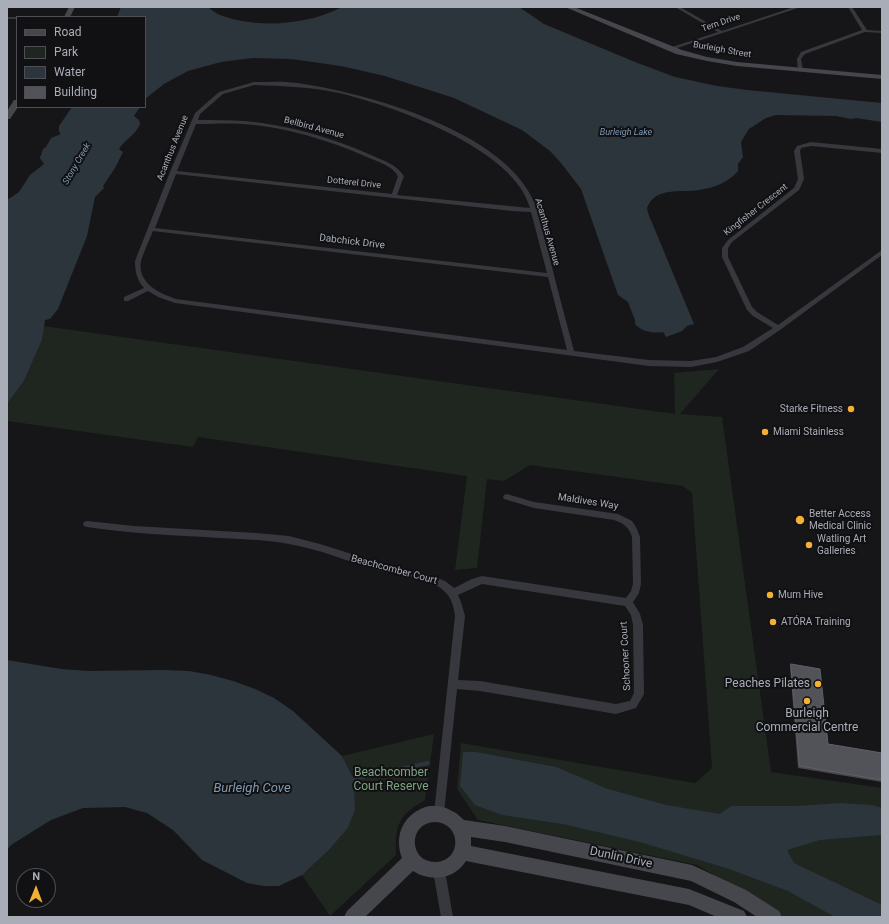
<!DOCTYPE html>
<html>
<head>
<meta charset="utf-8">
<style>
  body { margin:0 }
  #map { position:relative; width:889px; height:924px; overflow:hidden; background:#161618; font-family:Roboto,sans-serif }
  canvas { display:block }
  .frame { position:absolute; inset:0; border:8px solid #a8adb8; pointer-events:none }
  .legend { position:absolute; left:16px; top:16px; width:130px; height:92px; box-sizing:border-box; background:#111113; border:1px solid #4d4f55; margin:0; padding:5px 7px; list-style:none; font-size:12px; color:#a8adb8 }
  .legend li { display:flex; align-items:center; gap:8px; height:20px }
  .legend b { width:20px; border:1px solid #4d4f55 }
  .north { position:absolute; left:16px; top:868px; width:40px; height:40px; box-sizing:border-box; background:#111113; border:1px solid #4d4f55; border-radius:50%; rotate:1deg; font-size:11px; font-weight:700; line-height:16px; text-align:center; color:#a8adb8 }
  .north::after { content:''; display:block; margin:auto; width:14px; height:18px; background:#f2b134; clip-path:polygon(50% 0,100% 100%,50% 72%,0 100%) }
</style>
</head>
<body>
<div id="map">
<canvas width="889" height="924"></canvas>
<div class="frame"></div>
<ul class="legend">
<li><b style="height:5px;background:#45474d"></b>Road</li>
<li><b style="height:11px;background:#1e261f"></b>Park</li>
<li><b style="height:11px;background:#2c353c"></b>Water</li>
<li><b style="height:11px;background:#525359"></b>Building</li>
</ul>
<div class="north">N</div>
</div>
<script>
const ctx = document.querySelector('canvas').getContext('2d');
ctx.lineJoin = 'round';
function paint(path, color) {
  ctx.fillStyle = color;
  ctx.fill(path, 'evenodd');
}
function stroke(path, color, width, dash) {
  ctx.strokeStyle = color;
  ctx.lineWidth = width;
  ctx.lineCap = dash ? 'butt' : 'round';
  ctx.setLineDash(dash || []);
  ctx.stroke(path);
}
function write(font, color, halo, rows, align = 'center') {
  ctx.font = font + ' Roboto,sans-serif';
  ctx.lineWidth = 4;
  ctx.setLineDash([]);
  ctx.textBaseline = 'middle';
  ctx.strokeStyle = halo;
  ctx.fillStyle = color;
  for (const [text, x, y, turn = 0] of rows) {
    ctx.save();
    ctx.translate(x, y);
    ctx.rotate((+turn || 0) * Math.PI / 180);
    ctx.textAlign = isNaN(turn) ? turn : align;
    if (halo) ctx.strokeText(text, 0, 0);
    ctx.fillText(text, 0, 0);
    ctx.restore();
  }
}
paint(new Path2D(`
  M43,326l632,88 -1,-41 45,-4 -39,45 42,3 49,355 111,16v129h-99l-11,-8 -75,-44 -219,-45 -21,-31 4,-46 234,40 17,-15 -20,-275 -9,-7 -153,-21 -26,16 -17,-2 -10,89 -22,2 12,-94 -269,-39 -5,10 -186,-26v-17l17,-23 18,-41z
  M434,734l-9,66c-27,16 -30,24 -29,55l-66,61 -28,-41 27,-25 19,-22 7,-18 -1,-32 -12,-22z`), '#1e261f');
paint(new Path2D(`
  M121,7c21,0 43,0 64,0 6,0 16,-2 22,0 4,2 8,6 13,8 37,14 88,10 122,-8h177l25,17 91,38 40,15 42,9 30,4 135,13v19l-26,-4 -5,1 -15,-3 -60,-1 -10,3 -17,11 -8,13 2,15 -5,7v7c-9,11 -24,17 -39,19 -18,3 -44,-4 -52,18l1,5 46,111 -7,2 -5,5 -16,6 -3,-5c-10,2 -22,-1 -28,-8v-4l-7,-18 -10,-7 -37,-106 -20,-26 -11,-12 -28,-21 -68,-32 -69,-22 -44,-10 -50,-7 -38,-1 -32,4 -33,9 -24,13 -19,15v-82h-28z
  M72,107h68l-6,9 5,4 1,4c-4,11 -15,15 -21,25l4,3 -8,16 -12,18 1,2 -9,9 -8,39 -29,73 -8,10 -5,1 -3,20 -18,41 -17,23v-204l12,-8 11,-17 14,-11 -4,-6 3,-9 3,-2 5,-9 10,-4 -2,-2v-6z
  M7,660l54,9 27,2 76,-1 25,1 22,4 22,6 22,8 19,9 19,13 49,45 12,23 1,31 -7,18 -19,22 -27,25 -23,11h-15l-17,-3 -45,-23 -29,-30 -26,-17 -22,-6 -42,1 -32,12 -40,25 -4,5z
  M463,752h13l80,15 52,22 58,16 54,9 11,-8h65l45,-3 31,2 10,3v27l-62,5 -33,10 7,13 88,42v12h-47l-47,-26 -59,-22 -89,-27 -77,-18 -61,-9 -27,-10 -15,-19z`), '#2c353c');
stroke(new Path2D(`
  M354,779l74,-16`), '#2c353c', 4);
paint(new Path2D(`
  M675,7h5l42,24 72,-24h7l-130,43 -2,-1v-1l49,-16z
  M848,7h4l15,23 15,1v2l-17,-1 -60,22 -4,5 2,11 -5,1 -1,-12 4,-7 61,-22z
  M44,16h23l2,1h-27z
  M7,17h12h-2v2h-10z
  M254,82c14,0 29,-1 43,1 70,10 209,48 238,121 6,15 8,32 13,47 8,33 17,66 26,100l75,9 42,1 25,-4 27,-10 30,-19 -20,-12 -6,-6 -25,-53v-9l6,-8 66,-52 4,-9 -4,-28 3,-5 14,-4 71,7v4l-71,-7 -10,2 -1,3 4,28 -5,11 -67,52 -4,6v9l24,50 5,5 21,13 104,-75v5l-102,75 -31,21 -32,11 -26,5 -42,-1 -474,-63 -17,-6 -10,-6 -20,10h-4v-4l20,-9c-7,-8 -9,-16 -9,-27l35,-89 25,-59 24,-21zM254,85c30,1 56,2 85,8 54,13 175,55 191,115l-133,-13 7,-19c-8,-12 -20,-15 -33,-21 -40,-18 -83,-30 -127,-34 -15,-1 -31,-1 -46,-1l2,-6 23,-20zM196,124c16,0 31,-1 47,0 43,3 85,16 124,33 11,5 24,8 31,19l-6,18 -215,-23zM176,174l336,37 19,1 16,61 -392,-45zM153,231l395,46 19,73 -391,-51c-17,-6 -39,-16 -35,-38 3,-10 8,-20 12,-30z
  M507,494l27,8 84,12 14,7 4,6 4,10 1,47 -2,9 -6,9 7,12 3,11 1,69 -8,14 -20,6 -136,-23 -23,-2 -13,124 -1,4 -4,1 -4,-1 -1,-4 21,-197c-1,-8 -3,-16 -8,-22 -16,-19 -49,-18 -71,-24 -29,-9 -57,-21 -87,-26 -28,-5 -56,-5 -84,-7 -40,-2 -79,-4 -118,-10l-3,-1 -1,-2 1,-2 3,-1 47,5 122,7 33,3 31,8 60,19 51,12 14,6 9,7 18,-9 10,-3 144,22 5,-7 2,-7 -1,-47c-3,-10 -9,-14 -18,-17l-80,-12 -30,-9 -1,-2 1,-2zM482,584l143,22 6,9 2,10 1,68 -4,8 -14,3 -136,-23 -22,-1 7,-64 -4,-14 -3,-7z
  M439,865l4,2 2,4 8,46h-12l-8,-46 2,-4z`), '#37383d');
paint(new Path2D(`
  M69,7h6l-5,10h-6z
  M565,7h9l108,43 25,7 30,5 145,13v4l-145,-13 -30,-5 -31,-7z
  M14,100h3l1,7 -8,12h-3v-8z
  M429,806h9l8,2 10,5 8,7 41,6 187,39 54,25 33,21 3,6h-25l-23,-15 -43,-21 -186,-39 -34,-5v9l218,43 55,22 3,6h-30l-28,-12 -223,-44c-12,19 -36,21 -53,10l-48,46h-21l3,-6 55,-53c-9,-24 3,-46 27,-52zM435,822c27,1 27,39 1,40 -27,1 -29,-39 -1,-40z`), '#45474d');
paint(new Path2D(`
  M791,664l37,80 54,9v29l-84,-14 -8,-102z`), '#47494d');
const building = new Path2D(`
  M791,664l29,5 8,75 54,9v27l-82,-14z`);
paint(building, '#525359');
stroke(building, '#5f6168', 1);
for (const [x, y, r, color] of [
  [851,409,4,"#f2b134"],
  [765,432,4,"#f2b134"],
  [800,520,5,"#f2b134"],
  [809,545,4,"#f2b134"],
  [770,595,4,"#f2b134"],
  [773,622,4,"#f2b134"],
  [818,684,4,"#f2b134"],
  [807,701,4,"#f2b134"]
]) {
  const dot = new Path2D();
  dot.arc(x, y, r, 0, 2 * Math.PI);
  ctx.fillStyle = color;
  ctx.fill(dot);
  stroke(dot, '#111113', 1.5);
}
write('9px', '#a8adb8', '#111113', [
  ["Tern Drive",721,23,-19],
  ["Burleigh Street",722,50,10],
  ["Bellbird Avenue",314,128,15],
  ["Acanthus Avenue",173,148,-68],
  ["Dotterel Drive",354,183,6],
  ["Kingfisher Crescent",756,210,-38],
  ["Acanthus Avenue",547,232,74]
]);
write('italic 9px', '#7f9bb3', '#111113', [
  ["Burleigh Lake",626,133],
  ["Stony Creek",77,164,-60]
]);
write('10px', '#a8adb8', '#111113', [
  ["Dabchick Drive",352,242,7],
  ["Maldives Way",588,502,9],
  ["Beachcomber Court",394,570,15],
  ["Schooner Court",626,656,-93]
]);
write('10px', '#a8adb8', '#111113', [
  ["Starke Fitness",843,409,"right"],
  ["Miami Stainless",773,432],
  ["Better Access",809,514],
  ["Medical Clinic",809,526],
  ["Watling Art",817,539],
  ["Galleries",817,551],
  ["Mum Hive",778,595],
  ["ATÓRA Training",781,622]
], 'left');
write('12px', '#a8adb8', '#111113', [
  ["Peaches Pilates",810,684],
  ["Burleigh",807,714,"center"],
  ["Commercial Centre",807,728,"center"]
], 'right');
write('12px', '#7fa381', '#111113', [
  ["Beachcomber",391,773],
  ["Court Reserve",391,787]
]);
write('12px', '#a8adb8', '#111113', [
  ["Dunlin Drive",621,858,12]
]);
write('italic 13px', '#7f9bb3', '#111113', [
  ["Burleigh Cove",252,789]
]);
</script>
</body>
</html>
